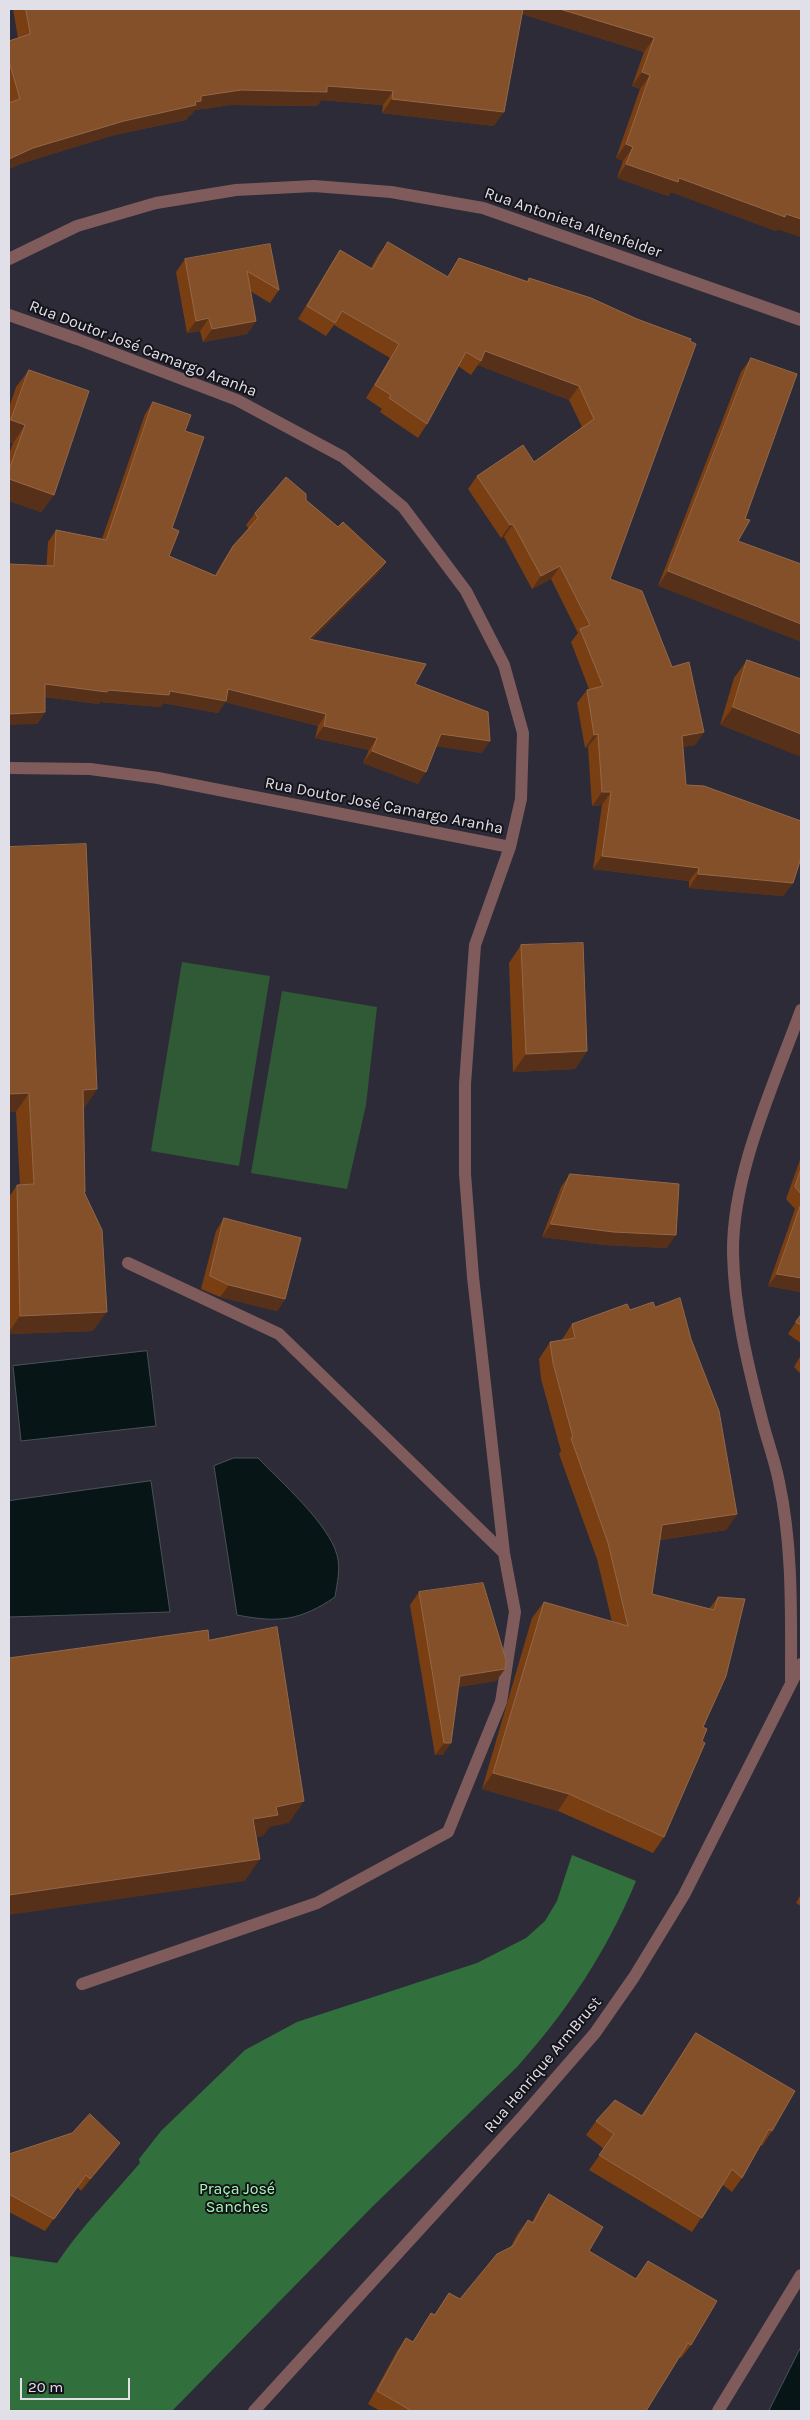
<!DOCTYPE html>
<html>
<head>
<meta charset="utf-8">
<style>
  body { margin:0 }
  #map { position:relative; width:810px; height:2420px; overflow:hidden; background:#2d2b38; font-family:Karla,sans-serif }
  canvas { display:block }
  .frame { position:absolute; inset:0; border:10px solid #e1e0e9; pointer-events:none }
  .scale { position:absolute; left:20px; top:2378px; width:110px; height:22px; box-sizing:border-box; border:2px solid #e1e0e9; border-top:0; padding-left:6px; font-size:15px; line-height:18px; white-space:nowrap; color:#e1e0e9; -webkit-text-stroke:4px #15141a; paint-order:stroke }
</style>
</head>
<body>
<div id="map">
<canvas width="810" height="2420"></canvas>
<div class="frame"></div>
<div class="scale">20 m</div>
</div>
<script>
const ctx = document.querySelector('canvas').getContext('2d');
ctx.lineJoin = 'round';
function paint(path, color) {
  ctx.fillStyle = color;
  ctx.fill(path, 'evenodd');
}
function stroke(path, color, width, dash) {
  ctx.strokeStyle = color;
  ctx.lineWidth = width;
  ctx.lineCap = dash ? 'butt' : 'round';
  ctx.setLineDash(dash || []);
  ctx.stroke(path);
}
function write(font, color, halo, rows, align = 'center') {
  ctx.font = font + ' Karla,sans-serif';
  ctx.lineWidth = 4;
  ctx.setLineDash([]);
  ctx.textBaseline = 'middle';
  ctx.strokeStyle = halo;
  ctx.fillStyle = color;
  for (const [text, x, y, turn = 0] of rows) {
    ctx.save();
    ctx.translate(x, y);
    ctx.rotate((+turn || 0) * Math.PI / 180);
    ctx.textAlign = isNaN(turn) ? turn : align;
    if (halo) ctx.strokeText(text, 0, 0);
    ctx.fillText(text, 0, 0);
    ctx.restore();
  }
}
paint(new Path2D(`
  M182,962l88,14 -31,190 -88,-15z
  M282,991l95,16 -11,98 -19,84 -96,-16z`), '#305936');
paint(new Path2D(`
  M572,1855l64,26c-29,70 -68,129 -119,186l-145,140 -200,204h-163v-155l48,7c24,-36 55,-67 83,-100l-1,-4 22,-28 84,-81 52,-28 180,-59 49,-25 19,-17 12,-20z`), '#31703d');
const water = new Path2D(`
  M147,1351l9,75 -135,15 -8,-75z
  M234,1458h24c22,23 71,66 79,97 4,14 0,28 -2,42 -35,24 -57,26 -98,18l-23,-149z
  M151,1481l19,131 -161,5v-116z
  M801,2347v64h-32z`);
paint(water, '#071516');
stroke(water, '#485255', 1);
stroke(new Path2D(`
  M9,259l68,-33 79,-23 80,-13 78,-4 77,6 92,16 318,112
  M9,315l68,24 160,61 106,57 60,50 63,84 38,74 19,68 -2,66 -11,48 -352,-69 -68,-9 -81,-1
  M128,1263l151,71 225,219
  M791,1681c0,-66 2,-134 -12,-199 -4,-21 -12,-42 -17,-62 -14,-54 -28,-111 -29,-167 -1,-79 41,-169 68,-243
  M82,1984l235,-81 131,-71 53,-130 14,-90 -11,-59 -31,-276 -8,-103v-90l10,-139 35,-98
  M254,2411l269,-295 72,-83 39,-56 50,-82 117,-231
  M718,2411l83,-136`), '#7f5c5b', 12);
paint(new Path2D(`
  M13,9h788v228l-24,-8 -1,2 -105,-39 -3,4 -51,-18 6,-17 -7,-3 24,-69 -8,-3 12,-34 -122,-38 -28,112 -112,-13 1,-8 -62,-5 -4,6 -86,-1 -36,5 -4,5 -2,1 -3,4 -72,15 -91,28 -14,6v-128l9,-3z
  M388,242l59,35 12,-19 68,23 2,-3 62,20 19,281 62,88 32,65 -9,13 -12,2 3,38 107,98 -10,13 -94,-8v-7l-96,-12 9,-64 -10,1 -4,-59 -3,1 -8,-45 10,-13 2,-1 -18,-47 7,-9 -27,-54 -19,10 -28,-52 -3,1 -33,-49 9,-13 57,-14 48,-35 -13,-27 -91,-35 -7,10 -13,-9 -31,58 -9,14 -38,-26 2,-3 -16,-11 24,-40 -56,-33 -8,11 -28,-17 33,-55 9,-14 31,18 7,-13z
  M270,244l9,46 -9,13 -20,-12 6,30 -9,13 -44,8 -3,-11 -13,2 -11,-61 9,-13z
  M751,358l-6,161 -7,22 -80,45 83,-214z
  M29,370l25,125 -13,17 -32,-11v-47l4,-11 -4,-1v-34l7,-21z
  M153,402l32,29 -16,125 46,19 10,-17 8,-12 16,-17 -3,-4 9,-12 51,-13 32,27 48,35 -9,12 -65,65 103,45 67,69 -46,-7 -18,38 -55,-21 6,-13 -54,-12 3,-12 -93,-24 -7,11 -55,-10 -2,4 -61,-5 -1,2 -54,-7v15l-8,12 11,-182 8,-12 46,9 43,-125z
  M747,660l54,19 -81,46 14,-47z
  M9,847l88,242 -13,19 1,84 -1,1 9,138 -84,3v-137l8,-12h3l-4,-73h-7z
  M521,945l66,106 -12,18 -62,3 -4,-109z
  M801,1157v135l-33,-6 27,-77 -9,-10z
  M570,1174l97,74 -63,-3 -62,-8 19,-50z
  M224,1218l61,81 -8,12 -57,-14 -19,-8 15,-58z
  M801,1314v29l-13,-9z
  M572,1324l165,190 -11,16 -66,10 -8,54 57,15 9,-12 -15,130 -39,110 -11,16 -95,-42 -76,-22 50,-171 12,-16 68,20 -15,-63 -38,-105 2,-3 -20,-72 -2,-20 11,-17 11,-1z
  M801,1355v19l-7,-7z
  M419,1592l86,77 -9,12 -38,6 -15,68h-8l-25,-150z
  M801,1894v12l-5,-3z
  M696,2033l76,98 -10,15 -1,-1 -19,33 -10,14 -9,-7 -31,47 -103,-62 15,-21 -18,-14 10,-14 45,-5z
  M9,2154l102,1 -30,36 -4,-4 -32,44 -36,-19z
  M549,2194l40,57 46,28 13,-18 43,84 -10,13 -2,-1 -33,54h-266l-12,-7 29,-53 9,-13 7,4 18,-29 3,2 15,-22 11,6 50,-51 8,-15 10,-13 4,2 8,-15z`), '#793f13');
paint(new Path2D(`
  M518,9h42l94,29 -10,14 -129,-40z
  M642,72l8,3 -10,14 -8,-3z
  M327,86l66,5 -10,14 -62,-5 -4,6 -86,-1 -36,5 -4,5 -2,1 -3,4 -72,15 -91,28 -14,6v-10l24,-11 168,-52 40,-6z
  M392,99l112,13 -10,14 -112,-13z
  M626,144l7,3 -10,14 -7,-3z
  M626,164l53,14 122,41v18l-24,-8 -1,2 -105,-39 -3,4 -51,-18z
  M209,318l-9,13 -13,2 9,-12z
  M256,321l-9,13 -44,8 9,-13z
  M485,351l94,35 -10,14 -91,-35 3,-4z
  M11,420l14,5 -12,18 -4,-1v-19z
  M9,479l45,16 -13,17 -32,-11z
  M513,524l-9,13 -3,1 9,-13z
  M386,562l-9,12 -76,77 8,-12z
  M560,566l-9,13 -19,10 9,-13z
  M668,571l133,53v18l-143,-56z
  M45,684l63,6 62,1 58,-2 98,25 -8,12 -93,-24 -7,11 -55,-10 -2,4 -61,-5 -1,2 -62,-8z
  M733,707l68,27v23l-81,-32z
  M45,712l-8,12 -28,1v-11z
  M324,726l53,12 -8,12 -54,-12z
  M704,732l-9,13 -22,4 9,-13z
  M441,734l49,7 -8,12 -49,-7z
  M598,734l-10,13 -3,1 9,-13z
  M372,751l54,21 -8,12 -55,-21z
  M602,792h9l-9,13 -10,1z
  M602,856l97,12 -10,13 -96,-12z
  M698,874l95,9 -10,13 -94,-8z
  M587,1051l-12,18 -62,3 13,-18z
  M97,1089l-13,19 -1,-18z
  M29,1093l-13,19h-7v-18z
  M551,1224l125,11 -9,13 -63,-3 -62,-8z
  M777,1274l24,4v14l-33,-6z
  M229,1285l56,14 -8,12 -57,-14z
  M107,1312l-14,19 -84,3v-2l11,-16z
  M737,1514l-11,16 -75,11 11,-16z
  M505,1669l-9,12 -45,7 9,-12z
  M444,1743h7l-8,12h-8z
  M493,1773l76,21 -11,17 -76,-22z
  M304,1801l-15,22 -19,4 -7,9 -25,5 15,-22 23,-12z
  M260,1859l-15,22 -236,34v-20z
  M120,2143l-9,12 -30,36 9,-12z`), '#563018');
const building = new Path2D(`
  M26,9h497l-19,103 -112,-13 1,-8 -66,-5v6l-86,-2 -40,6v5l-6,1 1,3 -72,16 -91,27 -24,11v-56l11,-4 -11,-38v-20l21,-7z
  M560,9h241v210l-15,-5 -1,3 -106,-39 -1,4 -52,-18 7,-17 -7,-3 24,-69 -8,-3 12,-34z
  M388,242l60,35 11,-19 69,24 1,-4 62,20 46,21 54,20 -1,2 6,3 -86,235 32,12 30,76 17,-5 15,70 -22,4 4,49 18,1 97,35v37l-8,25 -95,-9 1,-6 -97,-12 9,-64h-9l-4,-58 -4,1 -7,-45 16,-4 -23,-57 10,-4 -30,-59 -19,10 -28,-52 -3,1 -33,-49 46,-31 11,17 60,-43 -15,-33 -94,-35 -4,10 -15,-9 -39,72 -38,-26 2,-3 -16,-10 24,-41 -57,-33 -7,12 -28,-17 33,-56 32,19z
  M270,244l9,46 -32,-19 9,50 -44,8 -3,-11 -13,3 -11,-62z
  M751,358l46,16 -52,145 5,1 -12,21 63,23v60l-133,-53z
  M29,370l60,21 -35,104 -45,-16v-9l16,-45 -14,-5z
  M153,402l38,13 -6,16 19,6 -32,91 7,3 -10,25 47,20 17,-30 25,-28 -3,-5 31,-36 20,17v6l32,27 5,-5 43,40 -77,77 117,25 -11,20 73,28 2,29 -49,-7 -15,38 -54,-21 5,-13 -53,-12 2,-12 -98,-25 -2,12 -56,-10 -1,4 -61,-5 -1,2 -62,-8v28l-36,2v-150l45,2 2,-36 50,10z
  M747,660l54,19v55l-68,-27z
  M86,844l11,245 -14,1 2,102h-1l18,38 5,82 -87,4 -3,-131 17,-1 -5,-91 -20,1v-247z
  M583,943l4,108 -61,3 -5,-109z
  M801,1169v25l-6,-7z
  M570,1174l109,10 -3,51 -63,-3 -62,-8z
  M801,1204v74l-24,-4z
  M224,1218l77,20 -16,61 -56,-14 -19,-9z
  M680,1298l11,41 28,72 18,103 -75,11 -10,69 62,16 4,-13 27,2 -19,77 -23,51 4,2 -5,12 3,2 -41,94 -95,-43 -76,-21 51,-171 84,24 -20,-83 -37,-105 2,-1 -20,-74 -3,-21 25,-4 -3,-14 55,-20 3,6 23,-8 2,5z
  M801,1315v10l-5,-3z
  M483,1583l23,77 -1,9 -45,7 -9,67h-7l-25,-151z
  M277,1627l27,174 -28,6 2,8 -25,4 7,40 -251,36v-237l199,-28 1,10z
  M696,2033l99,58 -23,40 -3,-2 -27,49 -10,-9 -30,49 -103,-63 15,-21 -18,-13 19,-21 27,16z
  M90,2114l30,29 -30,36 -4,-4 -32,44 -45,-25v-40l63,-21z
  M549,2194l54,33 -14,24 47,28 12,-18 69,40 -26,44 -3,-2 -42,68h-234l-35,-20 29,-53 7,4 18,-29 4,2 14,-22 11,6 37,-45 16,-8 15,-26 5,3z`);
paint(building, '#84502a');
stroke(building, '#936748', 1);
write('16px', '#e1e0e9', '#15141a', [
  ["Rua Antonieta Altenfelder",573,223,19],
  ["Rua Doutor José Camargo Aranha",143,349,21],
  ["Rua Doutor José Camargo Aranha",384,806,11],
  ["Rua Henrique ArmBrust",543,2065,-50]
]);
write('16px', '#a2faaf', '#15141a', [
  ["Praça José",237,2189],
  ["Sanches",237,2207]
]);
</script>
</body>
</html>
